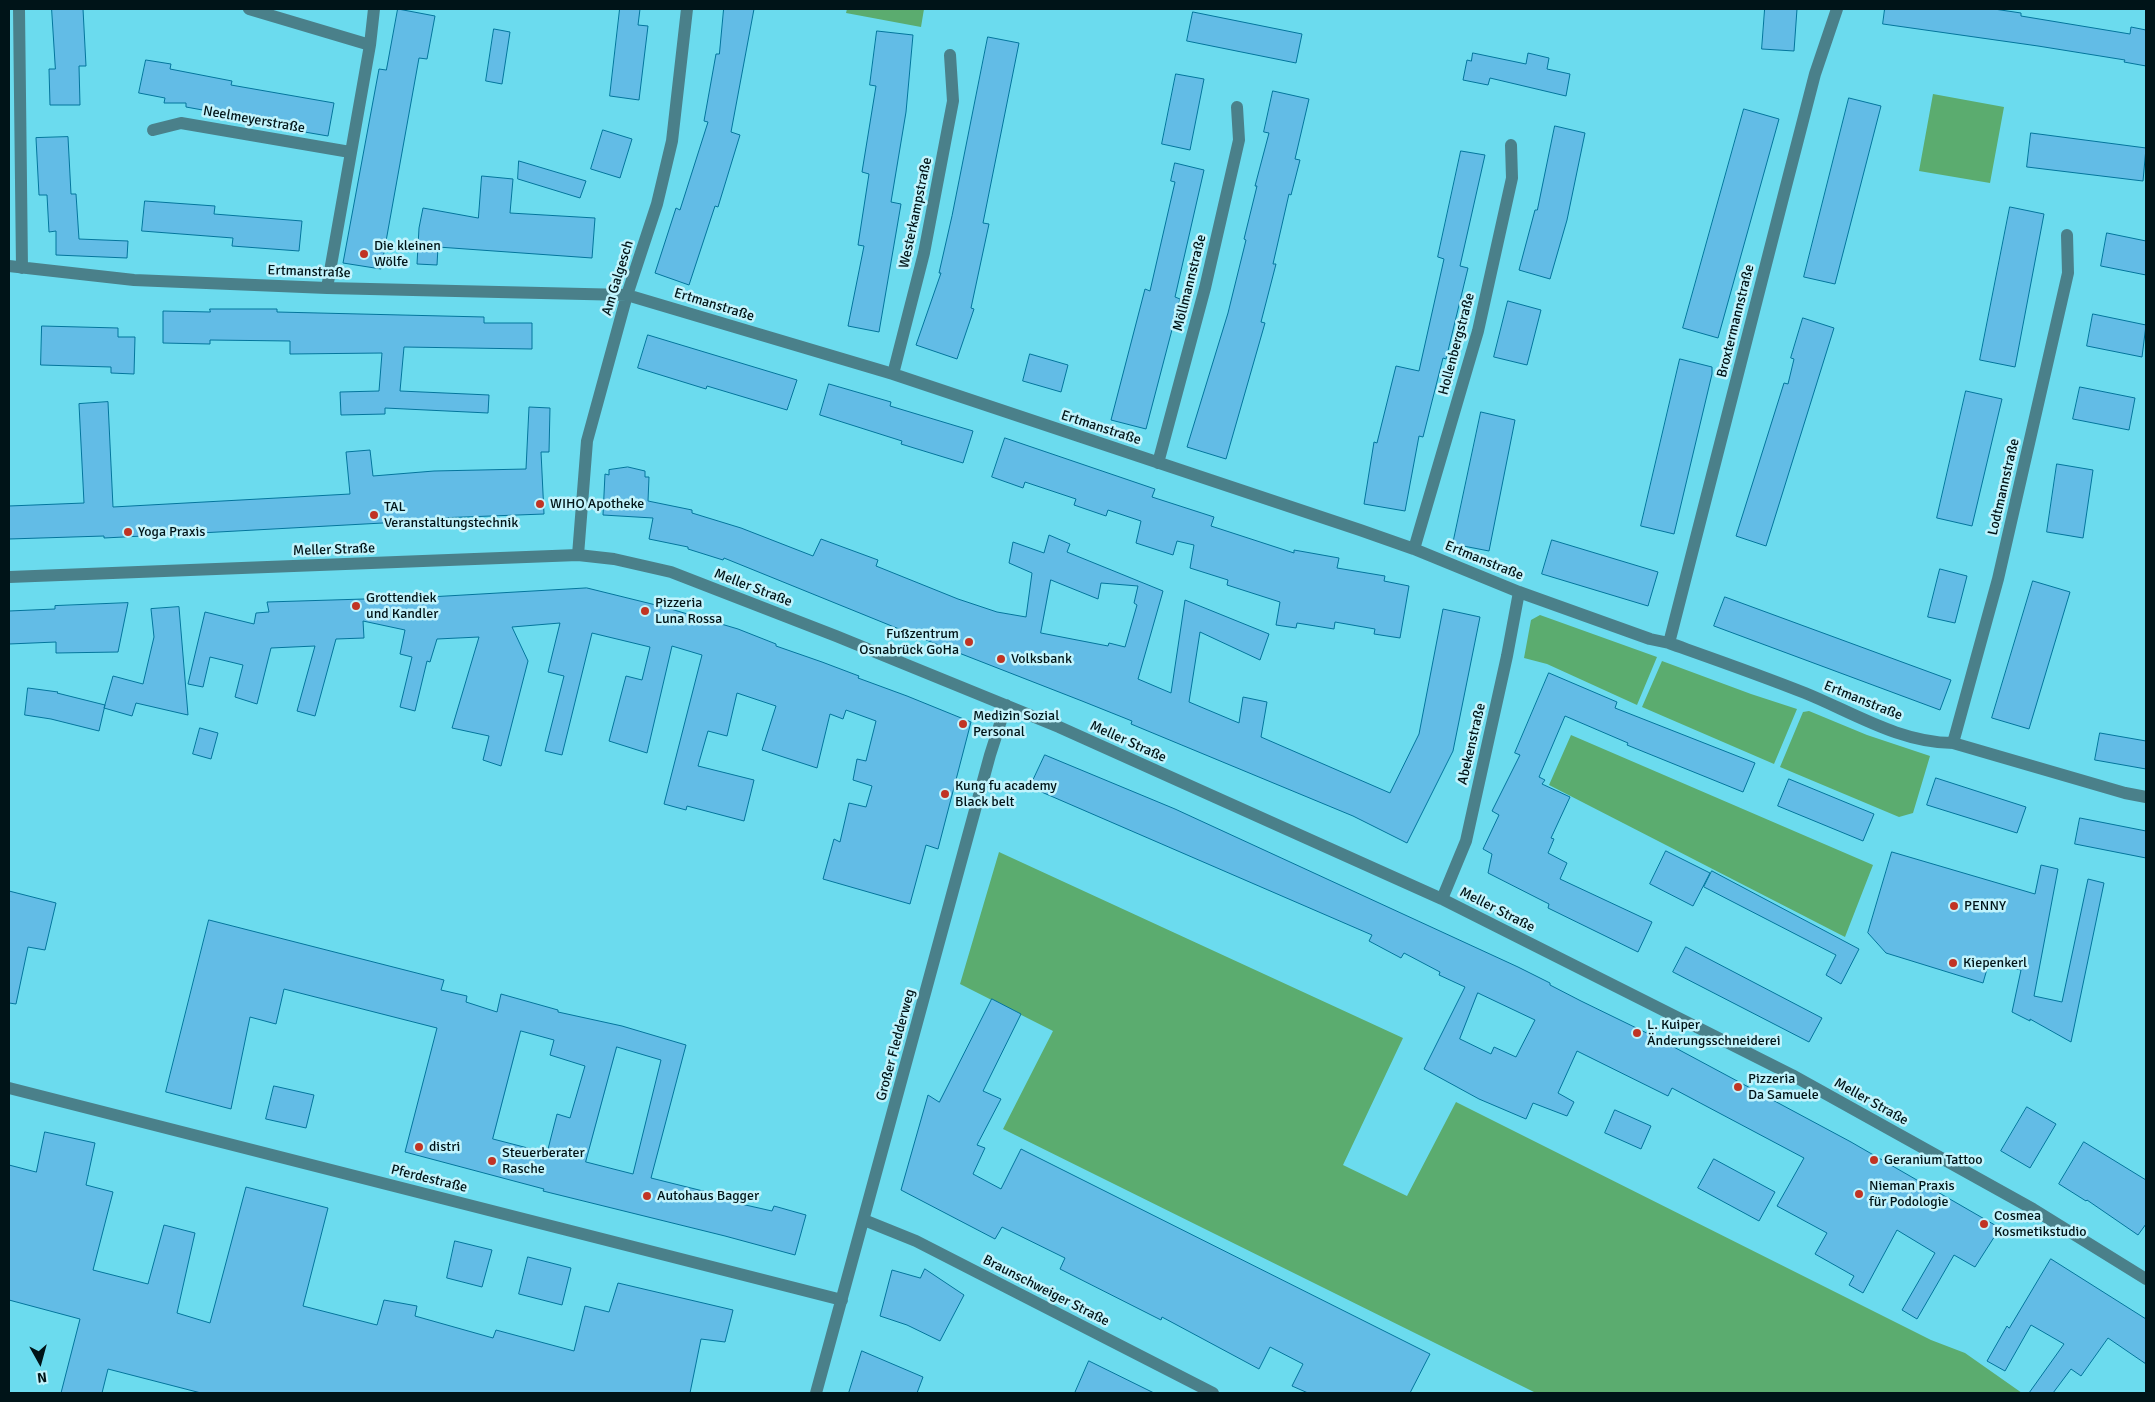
<!DOCTYPE html>
<html>
<head>
<meta charset="utf-8">
<style>
  body { margin:0 }
  #map { position:relative; width:2155px; height:1402px; overflow:hidden; background:#6bdbee; font-family:Signika,sans-serif }
  canvas { display:block }
  .frame { position:absolute; inset:0; border:10px solid #001418; pointer-events:none }
  .north { position:absolute; left:15px; top:1337px; width:50px; height:50px; -webkit-text-stroke:4px #c1f3fc; paint-order:stroke; rotate:173deg; font-size:14px; font-weight:700; line-height:20px; text-align:center; color:#001418 }
  .north::after { content:''; display:block; margin:auto; width:18px; height:22px; background:#001418; clip-path:polygon(50% 0,100% 100%,50% 72%,0 100%) }
</style>
</head>
<body>
<div id="map">
<canvas width="2155" height="1402"></canvas>
<div class="frame"></div>
<div class="north">N</div>
</div>
<script>
const ctx = document.querySelector('canvas').getContext('2d');
ctx.lineJoin = 'round';
function paint(path, color) {
  ctx.fillStyle = color;
  ctx.fill(path, 'evenodd');
}
function stroke(path, color, width, dash) {
  ctx.strokeStyle = color;
  ctx.lineWidth = width;
  ctx.lineCap = dash ? 'butt' : 'round';
  ctx.setLineDash(dash || []);
  ctx.stroke(path);
}
function write(font, color, halo, rows, align = 'center') {
  ctx.font = font + ' Signika,sans-serif';
  ctx.lineWidth = 5;
  ctx.setLineDash([]);
  ctx.textBaseline = 'middle';
  ctx.strokeStyle = halo;
  ctx.fillStyle = color;
  for (const [text, x, y, turn = 0] of rows) {
    ctx.save();
    ctx.translate(x, y);
    ctx.rotate((+turn || 0) * Math.PI / 180);
    ctx.textAlign = isNaN(turn) ? turn : align;
    if (halo) ctx.strokeText(text, 0, 0);
    ctx.fillText(text, 0, 0);
    ctx.restore();
  }
}
paint(new Path2D(`
  M847,9h77l-3,18 -75,-14z
  M1933,94l71,13 -14,76 -71,-12z
  M1540,615l117,42 -20,48 -90,-41 -23,-6 7,-38z
  M1662,661l89,33 46,15 -23,55 -132,-57z
  M1809,711l58,24 63,21 -17,57 -14,4 -119,-50 23,-55z
  M1571,735l302,130 -28,72 -296,-152z
  M999,852l404,186 -60,127 64,31 49,-94 475,238 34,13 57,40h-486l-533,-264 50,-98 -93,-47z`), '#5bac6f');
const building = new Path2D(`
  M52,9h31l3,57h-7l1,39h-30l-1,-36h6z
  M398,9l37,7 -8,43 -8,-1 -38,211 -38,-6 36,-194 7,1z
  M620,9h20l-2,16 10,1 -9,74 -29,-4z
  M724,9h30l-23,123 9,3 -22,72 -3,-1 -26,79 -34,-12 21,-65 4,2 28,-88 -4,-1 12,-67h3z
  M1765,9h32l-3,42 -32,-2z
  M1885,9h109l27,4v3l109,18 1,-7 15,3v36l-22,-4 1,-2 -87,-14 -155,-22z
  M1193,12l109,22 -6,29 -109,-22z
  M494,29l16,3 -8,52 -16,-3z
  M877,31l36,4 -7,77 -15,90 10,2 -22,128 -31,-6 16,-80 -6,-1 11,-71 -7,-2 14,-86 -6,-1z
  M988,37l31,6 -36,180 6,1 -18,84 3,1 -17,50 -41,-14 25,-72h-2l13,-57z
  M1473,53l53,11 2,-11 21,5 -2,11 23,5 -4,22 -76,-18 -2,7 -25,-5 4,-20 4,1z
  M146,60l25,4 -1,5 62,12 -1,4 103,18 -6,33 -82,-14 1,-4 -61,-11v-4h-22l1,-5 -26,-5z
  M1176,74l28,5 -14,71 -28,-6z
  M1273,91l36,8 -14,60 5,1 -9,35 -2,-1 -16,70h3l-15,58 4,1 -39,136 -39,-12 41,-134 18,-73 -2,-1 13,-53h-2l14,-53 -5,-1z
  M1849,98l32,8 -46,178 -31,-7z
  M1744,109l35,10 -61,219 -35,-10z
  M1555,126l30,7 -18,87 -17,59 -31,-9 16,-60h2z
  M603,130l29,9 -12,39 -29,-9z
  M2031,133l115,15 -3,33 -116,-14z
  M68,137l3,57h5l3,45 49,2 -1,17 -71,-3v-24l-7,1 -2,-37h-8l-3,-57z
  M1461,151l24,4 -25,111 8,2 -22,91 -3,-1 -20,79 -4,-1 -14,75 -41,-7 10,-62 3,1 19,-77 23,5 25,-112 -6,-2z
  M519,161l67,20 -6,17 -62,-19z
  M1175,163l29,7 -29,127 5,2 -34,130 -35,-9 34,-131 5,2 25,-109 -4,-1z
  M482,176l31,3 -3,34 85,5 -3,40 -154,-11 -1,18 -20,-1 2,-36 4,-20 55,10z
  M145,201l70,5 -1,8 88,7 -3,30 -67,-5 1,-8 -91,-7z
  M2010,207l34,7 -29,153 -35,-7z
  M2107,233l39,8v34l-45,-9z
  M1508,301l33,9 -14,55 -33,-8z
  M210,309h67v3l207,5v6h48v26l-128,-2 -4,44 89,4 -1,18 -103,-5v6l-44,1 -1,-23 39,-1 3,-38 -92,1v-13l-80,-1v4l-47,-1v-32l47,1z
  M2093,314l53,11 -4,32 -55,-11z
  M1803,318l31,10 -68,218 -30,-10 48,-153 4,1 6,-25 -3,-1z
  M42,326l76,2v9h17l-1,37 -23,-1v-6l-70,-2z
  M648,335l149,45 -10,30 -80,-24 -1,3 -68,-21z
  M1030,354l38,11 -7,27 -38,-11z
  M1680,359l32,8v7l-38,160 -33,-8z
  M829,384l62,18 -1,4 83,25 -10,32 -62,-19 1,-3 -82,-26z
  M2080,387l55,11 -6,32 -56,-11z
  M1966,391l36,8 -30,127 -35,-8z
  M108,402l5,105 237,-13 -4,-42 24,-2 3,26 61,-5 92,-2 3,-62 21,1 -1,44h-8l3,62 -106,4v6l-36,3 -1,-5 -256,14v-5l-2,5 -39,2v-2l-95,3v-33l75,-3 -5,-99z
  M1481,412l34,8 -26,131 -36,-7z
  M1005,438l150,51 -3,8 62,20 -3,9 83,27v-3l45,8 -2,10 48,8 -1,5 25,5 -9,52 -26,-4 1,-5 -40,-7 -1,7 -37,-6 -1,5 -20,-3 4,-23 -53,-17 1,-5 -38,-12 4,-23 -17,-4 -4,14 -37,-12 5,-22 -33,-11 -2,6 -32,-11 2,-6 -51,-17 -2,6 -31,-11z
  M2057,464l36,6 -10,68 -36,-6z
  M628,467l17,4v6h4l-1,24 44,9v3l49,15 72,28 8,-17 57,21 -2,6 82,33 39,13 29,5 6,-44 -23,-10 4,-21 31,11 5,-18 21,9 -3,8 96,39 -25,88 33,14 14,-93 84,34 -9,26 -60,-28 -11,70 50,21 4,-26 24,5 -6,35 129,56 29,-59 24,-125 37,8 -27,134 -46,92 -54,-27 -222,-92 1,-3 -50,-20 -141,-55 -217,-88 -1,2 -35,-11v-2l-39,-8 4,-21 -50,-3 2,-41 4,1v-5zM1051,580l47,19 3,-16 37,3 -4,17 3,2 -12,42 -16,-4 -1,3 -67,-13z
  M1552,540l106,32 -10,34 -106,-32z
  M1940,569l27,7 -12,47 -27,-6z
  M2033,581l37,11 -41,137 -37,-11z
  M587,588l77,19 74,22 38,15v2l46,16 37,14 -1,2 49,18 64,26 -33,127 -12,-4 -16,59 -87,-25 11,-40 6,3 9,-39 17,4 6,-21 -19,-6 4,-21 9,2 10,-40 -30,-11 -3,9 -13,-5 -13,54 -55,-18 14,-44 -39,-13 -10,43 -19,-5 -10,35 56,14 -10,41 -57,-15 -1,4 -22,-6 38,-149 -30,-9 -25,107 -38,-12 17,-65 16,4 8,-33 -58,-14 -30,122 -17,-4 19,-75 -16,-4 12,-49 -48,4 16,34 -27,105 -18,-6 6,-24 -37,-8 27,-91 -42,2 -7,23 -3,-1 -12,50 -15,-4 12,-50 -12,-3 5,-24 -42,-9 1,17 -28,1 -21,77 -18,-5 18,-65 -44,2 -14,56 -22,-7 8,-32 -33,-8 -7,30 -15,-3 17,-72 49,12 2,-11 13,-1 -2,-10 162,-5z
  M1725,597l226,83 -11,30 -226,-84z
  M128,603l-10,49 -62,1v-11l-47,2v-33l46,-2v-3z
  M179,607l9,108 -52,-12 -4,13 -28,-8 9,-32 30,8 11,-47 -3,-28z
  M1549,673l68,29 -2,6 140,55 -12,29 -116,-47 1,-2 -63,-27 -26,61 6,3 -3,4 28,13 -19,41 3,1 -6,14 19,10 -7,16 92,43 -14,30 -90,-44 1,-4 -61,-31 4,-19 -9,-5 16,-34 -7,-4 28,-56 -5,-2z
  M28,688l30,4 -1,1 48,12 -6,26 -48,-12 -26,-4z
  M200,728l18,5 -7,26 -18,-5z
  M2100,733l46,8v28l-51,-9z
  M1045,755l130,54 343,158 32,16v2l31,16 76,37 194,104 149,86 -25,39 -21,-12 -37,64 -15,-9 33,-57 -38,-23 -34,63 -14,-8 5,-9 -39,-22 12,-21 -50,-27 27,-48 -132,-70 -4,8 -91,-45 -19,42 16,9 -7,14 -34,-13 -7,16 -47,-20 -55,-30 41,-82 -26,-12 1,-3 -36,-19 -3,5 -32,-17 3,-6 -342,-148zM1478,993l57,27 -19,37 -22,-10 -3,7 -31,-15z
  M1936,778l90,29 -9,26 -90,-28z
  M1789,779l85,35 -11,27 -85,-35z
  M2080,818l66,13v27l-71,-14z
  M1666,851l44,22 -17,33 -43,-22z
  M1892,852l143,42 6,-29 17,4 -24,127 28,6 26,-123 16,4 -33,159 -41,-23v2l-18,-9 9,-42 -32,-8 -6,21 -97,-30 -18,-20z
  M1712,871l147,78 -18,35 -15,-9 10,-20 -132,-68z
  M9,891l47,12 -11,47 -17,-3 -12,57 -7,-1z
  M209,920l235,60 -3,10 26,6 -1,6 31,10 4,-18 57,16v2l64,14 64,19 -35,133 60,15 -1,4 62,14 2,-5 32,9 -11,40 -70,-19 -182,-45 1,-2 -139,-37 32,-124 -153,-39 -8,35 -26,-7 -19,92 -65,-17zM521,1031l33,9 -4,15 35,11 -15,52 -13,-4 -10,39 -54,-14zM617,1047l44,13 -28,114 -47,-12z
  M1686,947l136,71 -13,24 -136,-70z
  M992,999l29,15 -38,77 18,8 -24,46 8,3 -12,26 28,15 20,-40 409,205 -20,39h-102l-16,-7 11,-22 -33,-17 -11,22 -97,-52 -1,3 -101,-51 5,-11 -63,-31 -7,12 -94,-49 27,-95 11,7z
  M274,1086l40,9 -8,33 -40,-9z
  M2027,1107l29,17 -26,44 -29,-17z
  M1615,1110l36,16 -10,23 -36,-16z
  M45,1132l50,11 -9,42 27,7 -20,78 55,14 16,-59 31,8 -18,80 33,10 36,-136 82,21 -25,98 74,19 7,-25 33,6 -2,10 78,22 3,-8 78,21 11,-45 24,6 9,-29 115,27 -8,32 -24,-3 -11,54h-489l-93,-24 -6,24h-41l19,-74 -71,-19v-135l27,7z
  M2084,1142l62,38v44l-8,11 -51,-35 -1,1 -27,-17z
  M1714,1159l61,33 -16,29 -61,-33z
  M455,1241l37,9 -10,37 -35,-9z
  M528,1257l43,11 -9,37 -43,-11z
  M2051,1259l95,60v45l-38,-26 -27,38 -10,-7 -18,24h-24l35,-49 -33,-19 -26,46 -18,-10 20,-35 2,2z
  M925,1269l39,26 -24,46 -33,-16 -27,-9 12,-46 28,8z
  M862,1351l61,26 -6,16h-68z
  M1089,1361l65,32h-79z`);
paint(building, '#62bce6');
stroke(building, '#03759c', 1);
stroke(new Path2D(`
  M19,9l3,259
  M249,9l121,36
  M153,130l28,-7 169,29
  M9,266l125,14 193,8 300,7 266,79 467,156 54,19 105,43 131,47 19,4c45,16 91,32 136,50 47,19 95,50 148,50l172,50 21,4
  M327,288l43,-243 4,-36
  M893,374l31,-121 29,-152 -3,-46
  M1158,463l47,-175 34,-148 -2,-33
  M1414,549l64,-218 34,-153 -1,-33
  M578,555l9,-114 40,-146 30,-91 15,-63 15,-132
  M9,577l569,-22 36,4 57,13 165,64 223,91 383,172 350,176 241,134 113,70
  M1669,643l116,-453 30,-116 22,-65
  M1953,743l45,-164 70,-306 -1,-38
  M1442,899l24,-58 41,-185 12,-64
  M9,1088l833,212
  M864,1220l52,21 297,152
  M816,1393l174,-638 16,-50`), '#4a808a', 12);
for (const [x, y, r, color] of [
  [364,254,5,"#c13424"],
  [540,504,5,"#c13424"],
  [374,515,5,"#c13424"],
  [128,532,5,"#c13424"],
  [356,606,5,"#c13424"],
  [645,611,5,"#c13424"],
  [969,642,5,"#c13424"],
  [1001,659,5,"#c13424"],
  [963,724,5,"#c13424"],
  [945,794,5,"#c13424"],
  [1954,906,5,"#c13424"],
  [1953,963,5,"#c13424"],
  [1637,1033,5,"#c13424"],
  [1738,1087,5,"#c13424"],
  [419,1147,5,"#c13424"],
  [1874,1160,5,"#c13424"],
  [492,1161,5,"#c13424"],
  [1859,1194,5,"#c13424"],
  [647,1196,5,"#c13424"],
  [1984,1224,5,"#c13424"]
]) {
  const dot = new Path2D();
  dot.arc(x, y, r, 0, 2 * Math.PI);
  ctx.fillStyle = color;
  ctx.fill(dot);
  stroke(dot, '#c1f3fc', 2);
}
write('14px', '#001418', '#c1f3fc', [
  ["Neelmeyerstraße",254,120,10],
  ["Westerkampstraße",916,213,-78],
  ["Ertmanstraße",309,272,2],
  ["Am Galgesch",618,278,-73],
  ["Möllmannstraße",1190,283,-76],
  ["Ertmanstraße",714,305,17],
  ["Broxtermannstraße",1736,321,-76],
  ["Hollenbergstraße",1457,344,-75],
  ["Ertmanstraße",1101,428,18],
  ["Lodtmannstraße",2004,487,-77],
  ["Meller Straße",334,550,-2],
  ["Ertmanstraße",1484,561,22],
  ["Meller Straße",753,588,21],
  ["Ertmanstraße",1863,701,22],
  ["Meller Straße",1128,742,24],
  ["Abekenstraße",1472,744,-77],
  ["Meller Straße",1497,910,27],
  ["Großer Fledderweg",896,1045,-75],
  ["Meller Straße",1871,1102,29],
  ["Pferdestraße",429,1179,14],
  ["Braunschweiger Straße",1046,1291,27]
]);
write('14px', '#001418', '#c1f3fc', [
  ["Die kleinen",374,246],
  ["Wölfe",374,262],
  ["WIHO Apotheke",550,504],
  ["TAL",384,507],
  ["Veranstaltungstechnik",384,523],
  ["Yoga Praxis",138,532],
  ["Grottendiek",366,598],
  ["und Kandler",366,614],
  ["Pizzeria",655,603],
  ["Luna Rossa",655,619],
  ["Fußzentrum",959,634,"right"],
  ["Osnabrück GoHa",959,650,"right"],
  ["Volksbank",1011,659],
  ["Medizin Sozial",973,716],
  ["Personal",973,732],
  ["Kung fu academy",955,786],
  ["Black belt",955,802],
  ["PENNY",1964,906],
  ["Kiepenkerl",1963,963],
  ["L. Kuiper",1647,1025],
  ["Änderungsschneiderei",1647,1041],
  ["Pizzeria",1748,1079],
  ["Da Samuele",1748,1095],
  ["distri",429,1147],
  ["Steuerberater",502,1153],
  ["Rasche",502,1169],
  ["Geranium Tattoo",1884,1160],
  ["Nieman Praxis",1869,1186],
  ["für Podologie",1869,1202],
  ["Autohaus Bagger",657,1196],
  ["Cosmea",1994,1216],
  ["Kosmetikstudio",1994,1232]
], 'left');
</script>
</body>
</html>
